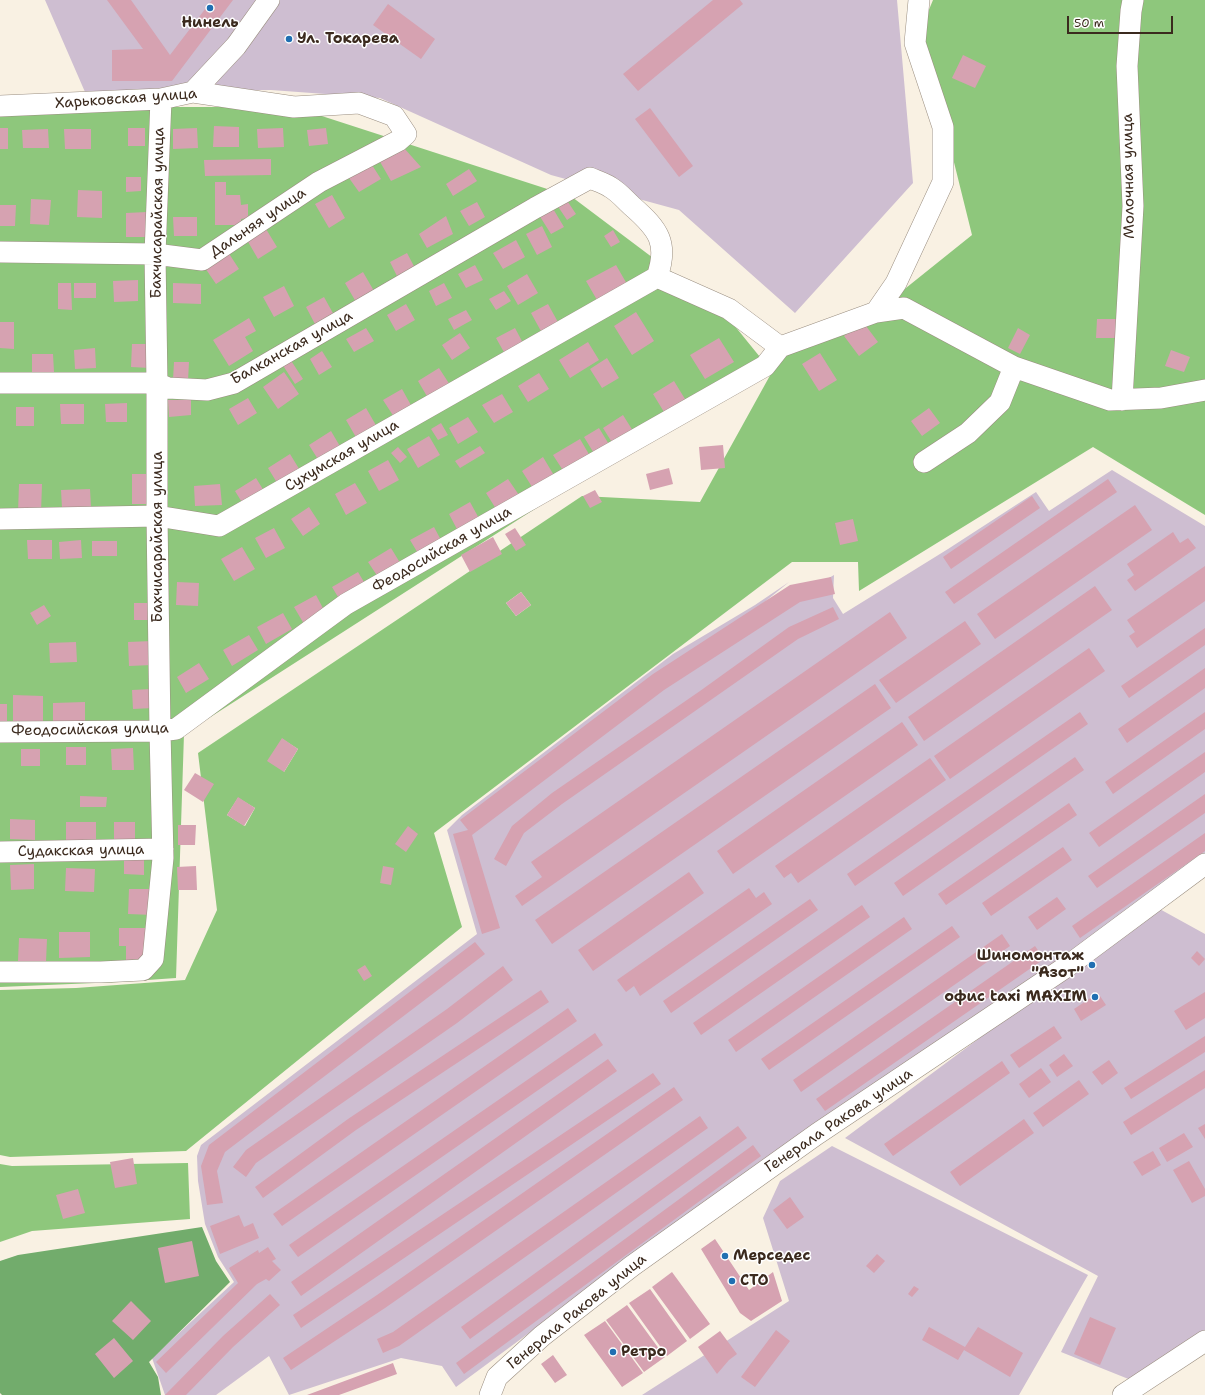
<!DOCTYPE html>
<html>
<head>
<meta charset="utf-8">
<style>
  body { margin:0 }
  #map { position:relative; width:1205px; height:1395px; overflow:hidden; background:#f9f1e3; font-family:"Shantell Sans",sans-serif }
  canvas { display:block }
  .scale { position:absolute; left:1067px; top:16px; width:106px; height:18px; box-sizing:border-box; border:2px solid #3b2a1e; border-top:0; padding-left:5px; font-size:12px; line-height:14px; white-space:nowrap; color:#3b2a1e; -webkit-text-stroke:3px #fff; paint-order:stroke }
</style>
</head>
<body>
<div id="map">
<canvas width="1205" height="1395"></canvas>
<div class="scale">50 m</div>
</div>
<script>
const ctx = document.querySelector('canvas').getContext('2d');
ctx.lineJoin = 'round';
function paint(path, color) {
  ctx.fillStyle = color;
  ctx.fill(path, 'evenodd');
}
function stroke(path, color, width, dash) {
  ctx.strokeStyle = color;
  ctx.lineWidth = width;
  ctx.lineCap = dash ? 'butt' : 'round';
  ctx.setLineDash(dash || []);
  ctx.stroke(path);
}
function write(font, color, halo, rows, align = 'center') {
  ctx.font = font + ' "Shantell Sans",sans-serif';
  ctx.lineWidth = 3;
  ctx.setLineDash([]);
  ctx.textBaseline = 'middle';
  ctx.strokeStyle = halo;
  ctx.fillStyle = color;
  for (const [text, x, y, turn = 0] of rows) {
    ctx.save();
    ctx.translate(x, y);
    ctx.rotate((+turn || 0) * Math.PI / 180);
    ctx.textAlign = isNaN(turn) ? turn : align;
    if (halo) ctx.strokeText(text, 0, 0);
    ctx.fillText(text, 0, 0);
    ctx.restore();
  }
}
paint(new Path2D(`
  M45,0h852l16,183 -118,130 -116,-103 -128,-35 -171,-77 -109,-8 -186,2z
  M1112,470l93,56v335l-484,330 -265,196 -14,-21 -41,-8 -112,37 -20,-39 -53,39h-51l-13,-37 82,-76 -16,-25 -13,-33 -7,-43 -1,-25 4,-11 276,-211 -30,-104 15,-15 211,-161 82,-49 34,-23 -78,64 123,-71 -1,23 10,16 105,-65 88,-57 13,19z
  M1156,907l49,27v398l-74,48 -70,-28 37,-76 -253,-138z
  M832,1146l256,129 -69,120h-377l147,-94 -26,-83 17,-37z`), '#cebed1');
paint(new Path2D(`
  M933,0h272v515l-112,-68 -234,144 -1,-29h-66l-358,271 28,94 -276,224 -176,6 -10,-2v-165l76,-2 109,-8 32,-70 -19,-157 384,-257 118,6 83,-150 93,-40 96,-77 -51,-206zM521,592l10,13 -15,11 -10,-13zM282,739l16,10 -14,23zM238,798l17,10 -10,18 -18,-11z
  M0,107h294l278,90 149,112 43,53 -580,372 -8,244 -57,4 -119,5z
  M188,1163l2,56 -158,12 -32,11v-78l12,2z`), '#8ec77c');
paint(new Path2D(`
  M202,1227l14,34 14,21 -81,80 9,15 3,18h-159l-2,-2v-132l18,-6z`), '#72ac6c');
paint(new Path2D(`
  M107,0h24l39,55 42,-55h21l-61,81h-60v-31l31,-1z
  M713,0h27l3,4 -105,87 -15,-17z
  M388,4l47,35 -14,20 -48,-34z
  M963,55l23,11 -11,22 -23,-10z
  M650,108l43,58 -14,11 -44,-58z
  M214,126l25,1v20h-26z
  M0,128h8v21h-8z
  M128,128h17v18h-17z
  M197,128l1,20 -25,1v-20z
  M283,128l1,19 -26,1 -1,-19z
  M326,128l2,16 -19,2 -2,-16z
  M48,129l1,19h-26l-1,-18z
  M64,129h27v20h-26z
  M404,148l17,19 -30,14 -12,-21z
  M271,159v16l-66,1 -1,-16z
  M372,165l9,14 -22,13 -10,-14z
  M469,169l8,12 -24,15 -7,-12z
  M126,177h15v14l-15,1z
  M215,182h11v13h14l1,10 7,-1v14l-7,1v6h-26z
  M78,190l24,1v27l-25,-1z
  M332,195l13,23 -16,10 -14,-24z
  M31,199l20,1 -2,25 -19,-1z
  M566,199l10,15 -9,6 -10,-15z
  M477,202l8,15 -16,9 -9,-15z
  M0,205h16l-1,21h-15z
  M552,207l12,20 -13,7 -12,-19z
  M147,212v25h-21v-24z
  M446,216l7,18 -26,14 -8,-14z
  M173,217h24v19h-23z
  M542,226l10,21 -15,8 -11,-21z
  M266,229l11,18 -19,12 -11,-19z
  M613,230l7,12 -9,5 -7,-11z
  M516,240l9,17 -22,12 -10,-16z
  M226,249l13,20 -23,15 -13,-19z
  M407,253l9,17 -18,8 -8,-16z
  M475,265l8,15 -17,8 -8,-14z
  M616,265l11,19 -30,16 -11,-19z
  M363,272l11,19 -18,11 -11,-19z
  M527,274l11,19 -20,12 -11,-19z
  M138,280v21l-24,1 -1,-21z
  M58,283h13l1,27 -14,-1z
  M74,283h22v15h-22z
  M173,283l28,1v20l-28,-1z
  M444,283l8,15 -16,8 -7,-15z
  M284,286l10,20 -20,11 -11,-20z
  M504,291l7,10 -15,9 -7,-11z
  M324,297l10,18 -18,11 -10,-19z
  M406,304l9,16 -19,11 -9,-16z
  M548,304l11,20 -17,9 -11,-20z
  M466,310l6,10 -18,10 -6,-11z
  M636,312l18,29 -22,14 -18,-29z
  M249,318l7,13 -11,6 8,14 -24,15 -16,-26z
  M1097,319h20v19h-21z
  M0,322h14v27l-14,-1z
  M863,322l15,20 -19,14 -15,-20z
  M366,328l8,13 -20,11 -8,-13z
  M515,328l8,15 -18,11 -9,-16z
  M1018,328l12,7 -10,19 -12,-6z
  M460,333l10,15 -18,12 -10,-15z
  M719,338l15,24 -29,17 -15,-24z
  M588,342l11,18 -29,18 -11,-18z
  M132,344h18v24l-19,-1z
  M95,348l1,20 -21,1 -1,-19z
  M1171,350l19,7 -6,15 -19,-6z
  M322,351l10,16 -13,8 -9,-16z
  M820,353l17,27 -18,11 -17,-27z
  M32,354h21l1,18h-22z
  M607,358l12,20 -17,10 -12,-19z
  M290,359l13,20 -8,5 -13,-20z
  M174,362h15l-1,19 -15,-1z
  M439,368l11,17 -22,13 -10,-17z
  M284,372l15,22 -21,15 -15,-22z
  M539,373l10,16 -21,13 -10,-16z
  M674,381l11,18 -21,13 -11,-18z
  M402,389l10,18 -18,10 -11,-17z
  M502,394l11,18 -19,11 -12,-18z
  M248,398l9,15 -19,12 -9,-16z
  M168,400h23v15l-22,2z
  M127,403v19h-21l-1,-18z
  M60,404h24v20h-23z
  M16,407h18v19h-18z
  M366,408l11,19 -20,12 -11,-19z
  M929,408l11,15 -18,13 -11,-15z
  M623,415l10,16 -20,13 -10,-16z
  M468,417l10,15 -20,12 -9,-16z
  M441,423l7,12 -10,5 -7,-11z
  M599,428l11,18 -15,9 -11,-18z
  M331,431l10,17 -22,13 -10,-16z
  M429,436l11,19 -22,13 -11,-19z
  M580,439l10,17 -26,16 -11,-17z
  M723,445l2,23 -24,2 -2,-23z
  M480,446l5,7 -25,15 -5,-7z
  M398,447l9,10 -7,6 -9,-10z
  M290,454l11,18 -22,14 -11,-18z
  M543,457l12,20 -21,13 -12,-19z
  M388,460l11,20 -20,11 -11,-20z
  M669,468l4,16 -23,6 -4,-16z
  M132,474h20v30h-20z
  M256,478l8,13 -21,13 -8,-13z
  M508,479l13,19 -23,14 -12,-19z
  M1108,479l9,13 -163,112 -9,-12z
  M355,483l12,20 -21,12 -11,-21z
  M19,484h23l-1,29h-23z
  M220,484l2,21 -27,1 -1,-20z
  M90,489l1,18 -29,1 -1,-18z
  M595,490l7,12 -12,6 -7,-12z
  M1032,496l8,12 -89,61 -8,-12z
  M470,502l11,20 -22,11 -10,-19z
  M1135,505l17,25 -157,109 -18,-25z
  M309,507l11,17 -17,12 -12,-17z
  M853,519l5,22 -18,4 -5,-22z
  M434,527l8,15 -23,13 -9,-15z
  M274,528l11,20 -19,10 -11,-20z
  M515,528l11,17 -10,6 -11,-17z
  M1173,532l7,11 8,-5 8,10 -61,43 -8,-11 7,-5 -7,-11z
  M493,537l9,17 -32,18 -9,-17z
  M27,540h25v19h-24z
  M81,540l1,18 -22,1 -1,-17z
  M92,541h25v15h-25z
  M242,547l13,22 -21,12 -13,-22z
  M391,548l11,18 -22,14 -12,-18z
  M1205,566v35l-68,47 -8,-12 6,-4 -8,-12z
  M358,572l9,15 -26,15 -9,-15z
  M831,577l4,17 -35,8 -136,88 -192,145 28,93 -18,6 -29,-100 15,-4 -8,-10 193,-146 137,-89z
  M177,582l22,1 -1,23 -22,-1z
  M1095,586l17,24 -188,131 -16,-24z
  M521,592l10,13 -15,11 -10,-13z
  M316,595l9,17 -21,12 -10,-17z
  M134,603h16v17h-16z
  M44,605l7,11 -14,9 -7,-12z
  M833,607l6,12 -41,20 -236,165 -38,29 -18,33 -12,-7 18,-33 40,-33 148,-102 89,-64z
  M890,612l17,26 -385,268 -7,-10 27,-19 -11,-15z
  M283,613l9,16 -26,15 -9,-17z
  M965,621l16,23 -85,59 -17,-23z
  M1205,628v17l-76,53 -8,-12z
  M249,635l9,15 -26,16 -9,-16z
  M152,641v24l-23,1 -1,-24z
  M76,642l1,20 -27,1 -1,-20z
  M1089,648l16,23 -155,108 -16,-23z
  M199,663l10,16 -23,14 -9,-16z
  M1205,668v20l-78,55 -9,-14z
  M875,684l16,24 -339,236 -17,-24z
  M151,689l2,19 -20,1 -1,-19z
  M13,695l30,1v29l-30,-1z
  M85,702v22h-32v-21z
  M0,704h7v22h-7z
  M1080,712l8,12 -233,162 -8,-12z
  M1205,712v17l-92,65 -8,-12z
  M902,722l16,23 -185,129 -16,-23z
  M282,738l16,11 -14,23 -17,-11z
  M66,747h20v18h-20z
  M133,748l1,22h-22l-1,-21z
  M21,749h19v17h-19z
  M1205,752v20l-106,75 -10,-14z
  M1075,757l9,13 -181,126 -9,-13z
  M930,758l16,22 -148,103 -7,-10 -7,5 -9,-12z
  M195,773l19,11 -11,18 -19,-12z
  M1205,794v19l-108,75 -9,-12z
  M80,796l27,1 -1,10h-26z
  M238,797l17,11 -11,18 -17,-11z
  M1069,803l8,12 -131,90 -8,-11z
  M10,819l25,1v20l-25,-1z
  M66,822h30v19h-30z
  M114,822h21v19h-21z
  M178,825h18l-1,20h-17z
  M408,826l10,8 -12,18 -11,-8z
  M1205,833v18l-125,87 -8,-12z
  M1063,847l9,13 -81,56 -9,-13z
  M124,858l20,2v15l-20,-1z
  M34,864v25l-23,1 -1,-25z
  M196,866l1,24h-19l-1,-23z
  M383,866l11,2 -3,17 -11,-2z
  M66,868l29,1 -1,23 -29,-1z
  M689,872l15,21 -111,78 -15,-21z
  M749,888l7,10 8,-6 8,12 -132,92 -6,-10 -8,6 -9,-12z
  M129,889h22l2,26 -25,-1z
  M1057,897l9,12 -29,21 -9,-13z
  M810,899l8,11 -147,103 -8,-12z
  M862,905l8,12 -169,118 -8,-12z
  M904,917l8,12 -176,123 -8,-12z
  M952,926l8,11 -191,133 -8,-11z
  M119,928h29v31l-22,1v-14h-7z
  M59,932h31v25l-31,1z
  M1002,934l8,12 -209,146 -8,-12z
  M19,938l28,1 -1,23 -28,-1z
  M475,942l10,12 -260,198 -8,19 6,32 -16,2 -6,-39 8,-21z
  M1035,946l9,13 -219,152 -9,-12z
  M1197,951l8,8 -6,7 -8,-8z
  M365,965l7,11 -8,5 -7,-11z
  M503,966l10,14 -56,43 -201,140 -10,14 -13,-10 13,-17 201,-141z
  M541,990l8,12 -193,128 -93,68 -8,-11 93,-68z
  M1205,992v26l-19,12 -12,-19z
  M1098,993l8,12 -25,16 -7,-12z
  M568,1008l9,13 -295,205 -9,-12z
  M1054,1026l8,12 -43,30 -9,-13z
  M595,1033l8,12 -305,212 -9,-12z
  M1205,1036v16l-74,47 -7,-11z
  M1064,1054l9,12 -16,11 -8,-12z
  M608,1059l9,12 -316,225 -10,-14z
  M1109,1060l9,13 -16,12 -10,-13z
  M1002,1061l8,12 -117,83 -9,-12z
  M1041,1068l10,14 -22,16 -10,-14z
  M1205,1070v18l-74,47 -8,-13z
  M653,1073l8,11 -360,244 -8,-13z
  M1079,1080l10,14 -46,33 -10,-14z
  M674,1087l9,13 -298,208 -94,62 -8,-12 94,-63z
  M700,1116l8,12 -309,218 -16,7 -6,-14 16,-7z
  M1024,1119l10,14 -74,53 -10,-14z
  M1205,1124v15l-7,-11z
  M738,1126l9,12 -277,201 -9,-12z
  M1184,1133l9,14 -26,15 -8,-14z
  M753,1145l8,11 -297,218 -8,-11z
  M1153,1151l8,14 -19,11 -9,-14z
  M133,1158l4,26 -22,4 -5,-26z
  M1189,1161l16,28v7l-13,7 -19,-33z
  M78,1189l7,24 -22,6 -7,-24z
  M790,1197l14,20 -17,12 -14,-19z
  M239,1215l5,12 9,-4 6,15 -39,16 -10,-28z
  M715,1239l34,51 24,-18 9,29 -31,20 -11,-8 -39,-64z
  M192,1241l7,35 -34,7 -7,-35z
  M268,1247l8,12 -4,2 9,9 -12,11 -3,-2 -9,5 -91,89 -10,-11 82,-79 -9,-15 29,-18 1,3z
  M877,1254l8,7 -11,12 -8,-7z
  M672,1272l38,52 -20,15 -38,-52z
  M914,1286l5,3 -7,8 -4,-3z
  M650,1289l37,52 -20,15 -38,-53z
  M270,1294l10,11 -47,42 -47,48h-21l58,-59z
  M131,1301l20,20 -18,19 -21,-19z
  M627,1305l38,52 -21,15 -38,-52z
  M1090,1317l26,11 -16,37 -26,-11z
  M605,1321l38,52 -21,14 -38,-52z
  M929,1327l36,20 13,-20 45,26 -13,24 -46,-27 -6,10 -36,-20z
  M776,1330l14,11 -35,46 -14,-10z
  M720,1331l17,23 -8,6 -12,14 -19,-27z
  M114,1338l19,23 -19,17 -19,-24z
  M553,1355l14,20 -12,8 -14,-19z
  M393,1363l4,11 -58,21h-32z`), '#d6a2b1');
const minor = new Path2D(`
  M193,92l43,-46 33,-46
  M0,106l161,-7 32,-7 101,15 65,-4 35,13 12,18 -8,7 -79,41 -117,78 -47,-6 -155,-2
  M876,312l20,-29 47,-101v-55l-28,-84 4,-43
  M0,383h157l11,5 39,2 27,-7 301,-175 55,-30c7,3 14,5 20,9 9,5 16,14 23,20 25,22 36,36 24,70l72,32 51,38
  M1122,400l11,-194 -6,-140 4,-55 2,-11
  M924,462l44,-29 32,-31 14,-35
  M0,519l157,-3 62,10 438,-249
  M0,732l160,-1 16,-2 170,-125 419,-238 15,-19 96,-35 28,-4 110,59 96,33 51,-2 44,-8
  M0,852l163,-3
  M0,972h101l42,-2 10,-11 10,-101 -3,-127 -3,-215v-133l-2,-129 6,-155
  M490,1395l7,-18 45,-41 90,-70 185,-132 252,-169 136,-101
  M1123,1395l82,-54`);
stroke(minor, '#9a8e80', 22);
stroke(minor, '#fff', 21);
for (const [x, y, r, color] of [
  [210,8,4,"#1f6fb2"],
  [289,39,4,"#1f6fb2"],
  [1092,965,4,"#1f6fb2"],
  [1095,997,4,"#1f6fb2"],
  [725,1256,4,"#1f6fb2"],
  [732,1281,4,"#1f6fb2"],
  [613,1352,4,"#1f6fb2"]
]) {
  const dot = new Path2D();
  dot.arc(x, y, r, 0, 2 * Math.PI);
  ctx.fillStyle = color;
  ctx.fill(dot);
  stroke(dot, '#fff', 1.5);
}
write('bold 15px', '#3b2a1e', '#fff', [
  ["Нинель",210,23,"center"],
  ["Ул. Токарева",297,39],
  ["Шиномонтаж",1084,956,"right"],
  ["\"Азот\"",1084,973,"right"],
  ["офис taxi MAXIM",1087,997,"right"],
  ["Мерседес",733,1256],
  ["СТО",740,1281],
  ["Ретро",621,1352]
], 'left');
write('15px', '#3b2a1e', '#fff', [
  ["Харьковская улица",126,99,-4],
  ["Молочная улица",1129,176,-91],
  ["Бахчисарайская улица",158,213,-89],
  ["Дальняя улица",258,223,-34],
  ["Балканская улица",292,348,-29],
  ["Сухумская улица",342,456,-30],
  ["Бахчисарайская улица",158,537,-90],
  ["Феодосийская улица",442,550,-30],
  ["Феодосийская улица",90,730,-1],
  ["Судакская улица",81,851,-1],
  ["Генерала Ракова улица",839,1121,-34],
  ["Генерала Ракова улица",577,1312,-39]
]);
</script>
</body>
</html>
